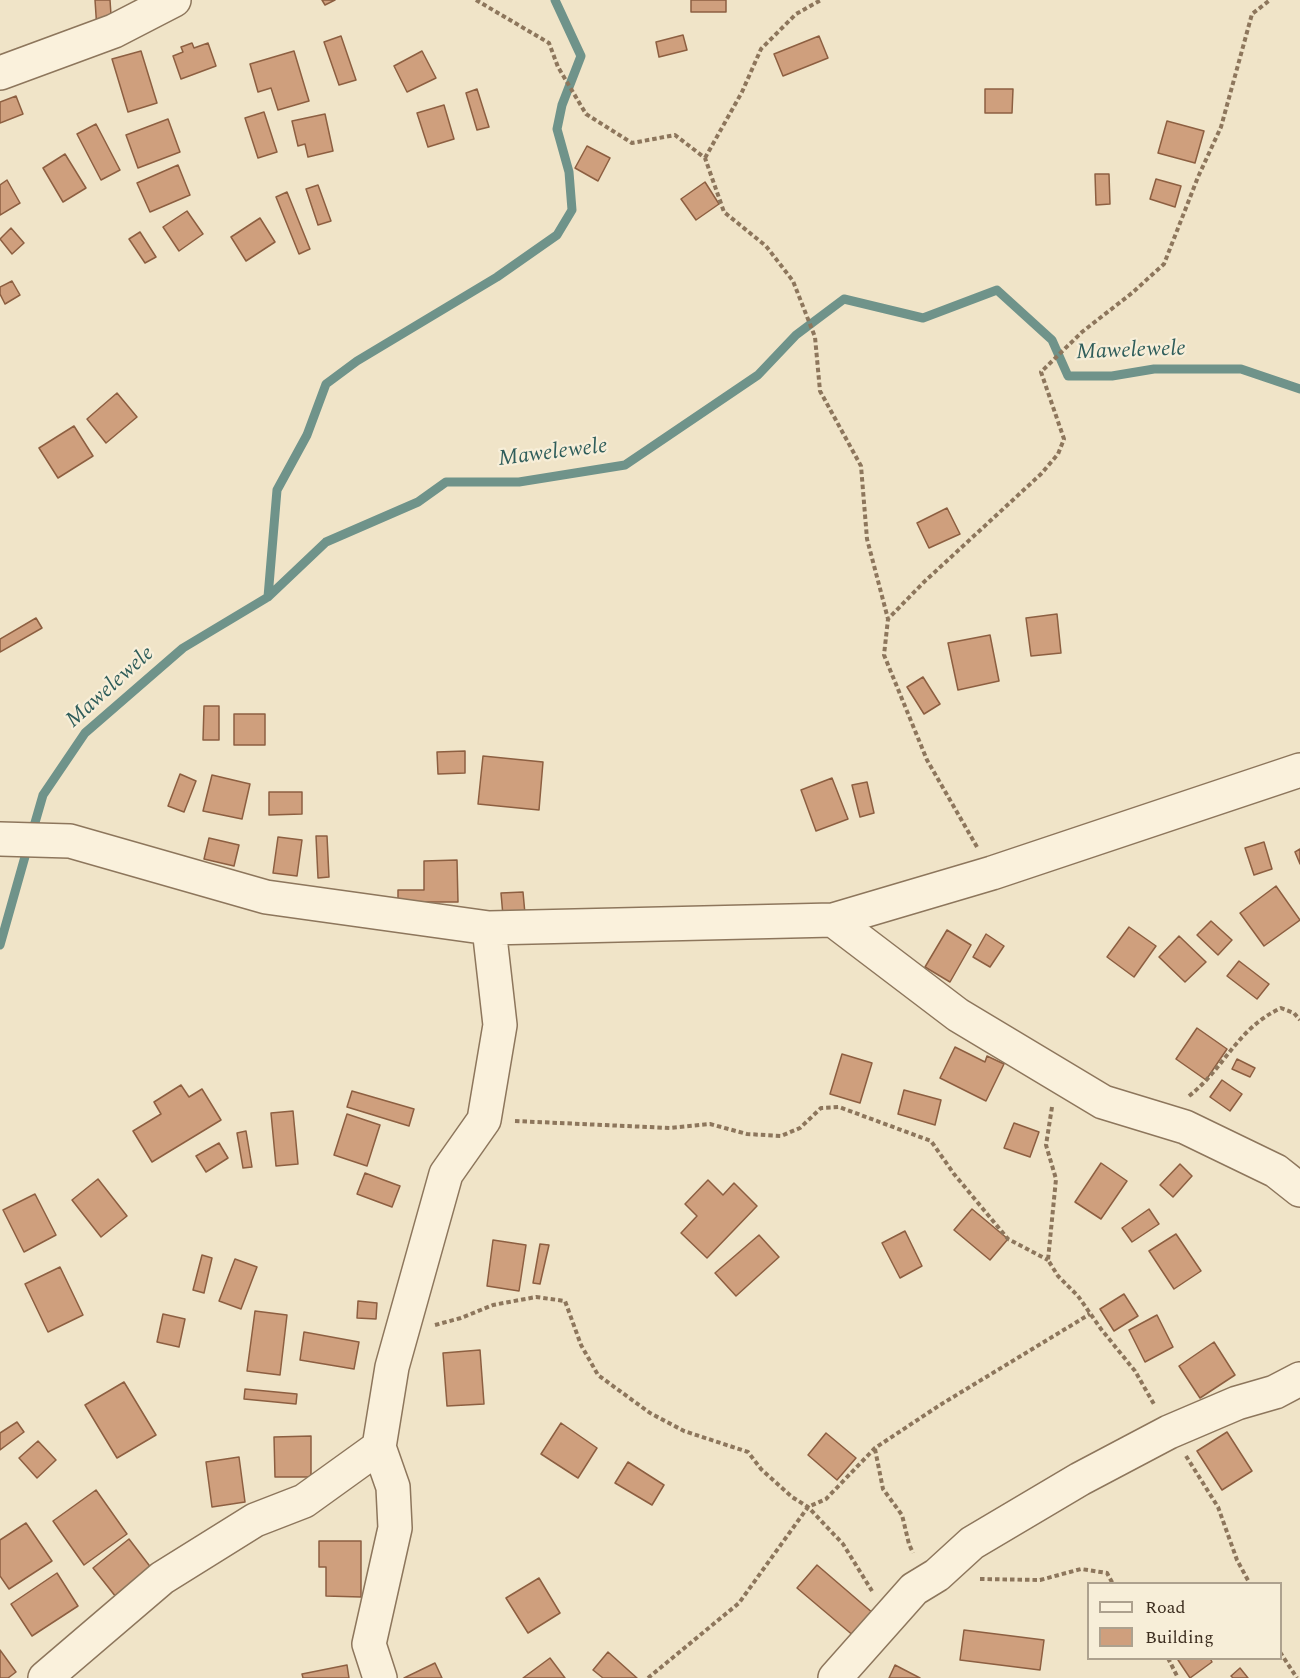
<!DOCTYPE html>
<html>
<head>
<meta charset="utf-8">
<style>
  body { margin:0 }
  #map { position:relative; width:1300px; height:1678px; overflow:hidden; background:#f0e4c8; font-family:Spectral,serif }
  canvas { display:block }
  .legend { position:absolute; left:1087px; top:1582px; width:195px; height:78px; box-sizing:border-box; background:#f7eed8; border:2px solid #ada18e; margin:0; padding:8px 10px; list-style:none; font-size:18px; color:#3d2e20 }
  .legend li { display:flex; align-items:center; gap:12px; height:30px }
  .legend b { width:30px; border:2px solid #ada18e }
</style>
</head>
<body>
<div id="map">
<canvas width="1300" height="1678"></canvas>
<ul class="legend">
<li><b style="height:8px;background:#faf1dc"></b>Road</li>
<li><b style="height:16px;background:#cf9f7d"></b>Building</li>
</ul>
</div>
<script>
const ctx = document.querySelector('canvas').getContext('2d');
ctx.lineJoin = 'round';
function stroke(path, color, width, dash) {
  ctx.strokeStyle = color;
  ctx.lineWidth = width;
  ctx.lineCap = dash ? 'butt' : 'round';
  ctx.setLineDash(dash || []);
  ctx.stroke(path);
}
function paint(path, color) {
  ctx.fillStyle = color;
  ctx.fill(path, 'evenodd');
}
function write(font, color, halo, rows, align = 'center') {
  ctx.font = font + ' Spectral,serif';
  ctx.lineWidth = 4.5;
  ctx.setLineDash([]);
  ctx.textBaseline = 'middle';
  ctx.strokeStyle = halo;
  ctx.fillStyle = color;
  for (const [text, x, y, turn = 0] of rows) {
    ctx.save();
    ctx.translate(x, y);
    ctx.rotate((+turn || 0) * Math.PI / 180);
    ctx.textAlign = isNaN(turn) ? turn : align;
    if (halo) ctx.strokeText(text, 0, 0);
    ctx.fillText(text, 0, 0);
    ctx.restore();
  }
}
stroke(new Path2D(`
  M268,597l9,-107 30,-55 19,-51 31,-23 140,-84 60,-42 15,-25 -3,-38 -12,-43 5,-24 19,-49 -26,-56
  M32,833l11,-38 42,-62 98,-85 85,-51 58,-55 92,-40 28,-20h73l106,-17 133,-90 38,-40 48,-36 79,19 74,-28 55,50 16,36h44l42,-7h87l59,20
  M0,945l28,-99`), '#6f938a', 9);
const building = new Path2D(`
  M95,0h15l2,30h-15z
  M322,0h13l-10,5z
  M691,0h35v12h-35z
  M683,35l4,15 -28,7 -3,-15z
  M341,36l15,44 -17,5 -15,-43z
  M819,36l9,22 -45,18 -9,-22z
  M192,43l2,5 14,-5 8,23 -35,13 -8,-23 10,-4 -2,-5z
  M141,51l16,52 -29,9 -16,-53z
  M294,51l15,50 -31,9 -7,-22 -13,4 -8,-28z
  M422,51l14,27 -29,14 -13,-26z
  M477,89l12,38 -12,3 -11,-37z
  M985,89h28l-1,24h-27z
  M16,96l7,18 -23,9v-21z
  M444,105l10,34 -26,8 -11,-34z
  M264,112l13,40 -19,6 -13,-40z
  M325,114l8,37 -25,6 -3,-13 -7,2 -6,-25z
  M168,119l12,33 -42,16 -12,-33z
  M1167,121l37,10 -9,32 -37,-10z
  M96,124l24,46 -19,10 -24,-46z
  M587,146l23,12 -12,23 -23,-13z
  M65,154l21,34 -23,14 -20,-34z
  M178,165l12,30 -40,17 -13,-29z
  M1095,174h14l1,30 -14,1z
  M1156,179l25,7 -6,21 -25,-8z
  M7,180l13,23 -20,12v-30z
  M705,182l14,22 -23,16 -15,-21z
  M318,185l13,36 -13,4 -12,-36z
  M287,192l23,57 -11,5 -23,-57z
  M187,211l16,23 -24,17 -16,-24z
  M260,218l15,24 -29,19 -15,-24z
  M11,228l13,15 -12,11 -12,-15z
  M140,232l16,25 -11,6 -16,-24z
  M12,281l8,14 -15,9 -5,-10v-7z
  M117,393l20,24 -31,26 -19,-24z
  M74,426l19,30 -35,22 -19,-30z
  M947,508l13,26 -31,14 -12,-25z
  M1057,614l4,39 -30,3 -5,-38z
  M36,618l6,10 -42,24v-13z
  M990,635l9,46 -41,9 -10,-47z
  M923,677l17,27 -16,10 -17,-27z
  M204,706h15v34h-16z
  M234,714h31v31h-31z
  M465,751v22l-27,1 -1,-22z
  M483,756l60,6 -4,48 -61,-6z
  M180,774l16,7 -12,31 -16,-6z
  M212,775l38,9 -8,35 -39,-8z
  M832,778l16,41 -32,12 -15,-41z
  M867,782l7,31 -14,4 -8,-32z
  M269,792h33v22l-33,1z
  M316,836h11l2,41 -11,1z
  M278,837l24,3 -5,36 -24,-3z
  M209,838l30,7 -5,21 -30,-7z
  M1264,842l8,27 -18,6 -9,-27z
  M1300,849v15l-5,-12z
  M457,860l1,42h-60v-12h26v-29z
  M1276,886l24,34 -36,26 -24,-33z
  M523,892l2,22 -22,2 -2,-23z
  M1211,921l21,19 -14,15 -21,-20z
  M1129,927l27,19 -22,31 -27,-20z
  M947,930l24,15 -21,37 -25,-15z
  M986,934l18,12 -14,21 -17,-10z
  M1179,936l27,26 -21,20 -26,-25z
  M1239,961l30,23 -12,15 -30,-23z
  M1197,1028l30,21 -21,31 -30,-21z
  M955,1047l30,15 2,-6 17,8 -18,37 -46,-23z
  M842,1054l30,9 -12,40 -30,-9z
  M1237,1059l18,9 -5,9 -18,-8z
  M1222,1080l20,14 -12,17 -20,-14z
  M181,1085l8,12 13,-8 19,31 -69,42 -19,-31 28,-17 -7,-12z
  M904,1090l37,10 -6,25 -37,-11z
  M352,1091l62,18 -5,17 -62,-19z
  M293,1111l5,53 -22,2 -5,-53z
  M347,1114l33,11 -13,41 -33,-11z
  M1014,1123l25,9 -9,25 -26,-9z
  M246,1131l6,36 -9,1 -6,-35z
  M219,1143l9,15 -22,14 -10,-16z
  M1101,1163l26,18 -26,38 -26,-17z
  M1180,1164l12,12 -19,21 -13,-12z
  M365,1173l35,13 -8,21 -35,-13z
  M98,1179l29,37 -26,21 -29,-37z
  M708,1180l15,15 11,-12 23,23 -50,52 -26,-25 16,-17 -12,-12z
  M35,1194l21,41 -32,17 -21,-42z
  M972,1209l36,30 -18,21 -36,-30z
  M1149,1209l10,15 -27,18 -10,-14z
  M905,1231l17,35 -22,12 -18,-35z
  M1176,1234l25,37 -27,18 -25,-38z
  M759,1235l20,22 -43,39 -21,-23z
  M493,1240l33,5 -7,46 -32,-5z
  M540,1244l9,1 -9,39 -7,-1z
  M202,1255l10,3 -8,35 -11,-3z
  M235,1259l22,8 -16,42 -22,-8z
  M60,1267l23,48 -35,17 -23,-48z
  M1124,1294l14,22 -24,15 -14,-22z
  M358,1301l19,2 -1,16 -19,-1z
  M255,1311l32,4 -7,60 -33,-4z
  M163,1314l22,5 -6,28 -22,-5z
  M1157,1315l16,32 -28,15 -16,-32z
  M304,1332l55,10 -5,27 -54,-9z
  M1214,1342l21,33 -35,23 -21,-32z
  M480,1350l4,54 -37,2 -4,-53z
  M124,1382l32,53 -39,23 -32,-53z
  M245,1389l52,5 -1,10 -52,-5z
  M17,1422l7,10 -24,18v-17z
  M561,1423l36,25 -19,30 -37,-24z
  M1227,1432l25,39 -30,19 -25,-39z
  M826,1433l30,25 -19,22 -29,-25z
  M311,1436v41h-36l-1,-40z
  M38,1441l18,19 -19,18 -18,-20z
  M239,1457l6,45 -33,5 -6,-45z
  M628,1462l36,23 -12,20 -37,-22z
  M96,1490l31,44 -43,31 -31,-44z
  M26,1523l26,38 -43,28 -9,-13v-36z
  M129,1539l23,30 -36,28 -23,-29z
  M319,1541h42v56l-35,-1v-29h-7z
  M817,1565l57,49 -19,23 -58,-49z
  M57,1573l21,33 -46,30 -21,-32z
  M539,1578l21,35 -32,20 -22,-35z
  M964,1630l80,10 -4,30 -80,-10z
  M0,1650l16,22 -8,6h-8z
  M608,1652l29,26h-34l-10,-8z
  M550,1658l15,20h-42z
  M1181,1658h29l2,4 -22,16 -12,-18z
  M435,1663l7,15h-38z
  M347,1665l2,13h-46l-1,-4z
  M895,1665l25,13h-31z
  M1240,1668l8,10h-15l-2,-2z`);
paint(building, '#cf9f7d');
stroke(building, '#8d5f41', 1.5);
const minor = new Path2D(`
  M0,73l114,-42 60,-31
  M0,839l70,2 196,56 223,31 344,-8 159,-47 308,-103
  M833,920l125,95 145,87 82,25 91,44 24,19
  M379,1447l14,40 2,41 -26,116 11,34
  M45,1678l117,-100 93,-58 49,-19 75,-54 13,-80 54,-193 38,-54 16,-95 -11,-97
  M835,1678l79,-89 23,-14 35,-32 108,-64 89,-47 68,-29 38,-11 25,-13`);
stroke(minor, '#8d765c', 36);
stroke(new Path2D(`
  M476,0l73,43 9,24 28,47 46,29 43,-8 30,23 19,54 42,34 27,35 22,56 5,54 41,75 6,73 21,80
  M705,158l37,-66 19,-43 35,-35 25,-14
  M977,847l-50,-87 -43,-105 4,-36 36,-37 117,-108 17,-20 6,-15 -23,-67 41,-40 50,-39 32,-29 34,-87 23,-50 31,-113 18,-14
  M1189,1096c36,-28 47,-67 92,-88l13,5 6,7
  M1052,1107l-6,38 10,34 -8,81 10,16 20,20 23,33 34,42 20,35
  M515,1121l155,7 40,-4 37,10 34,2 19,-8 21,-20 18,-1 92,34 23,33 54,65 40,21
  M435,1325l26,-7 32,-13 43,-8 29,4 16,44 17,30 52,38 34,18 64,21 13,17 31,28 16,10 35,37 29,47
  M875,1449l8,40 19,26 7,29 4,9
  M1186,1456l32,51 19,53 13,24
  M980,1579l60,1 41,-11 26,4 6,11
  M1280,1652l17,26
  M1168,1658l10,20
  M648,1678l91,-75 69,-96 18,-8 49,-51 65,-43 150,-91`), '#8d765c', 4, [4.5, 3]);
stroke(minor, '#faf1dc', 33);
write('italic 22px', '#2f5d5a', '#f7eed8', [
  ["Mawelewele",1131,352,-2],
  ["Mawelewele",553,454,-7],
  ["Mawelewele",111,688,-42]
]);
</script>
</body>
</html>
